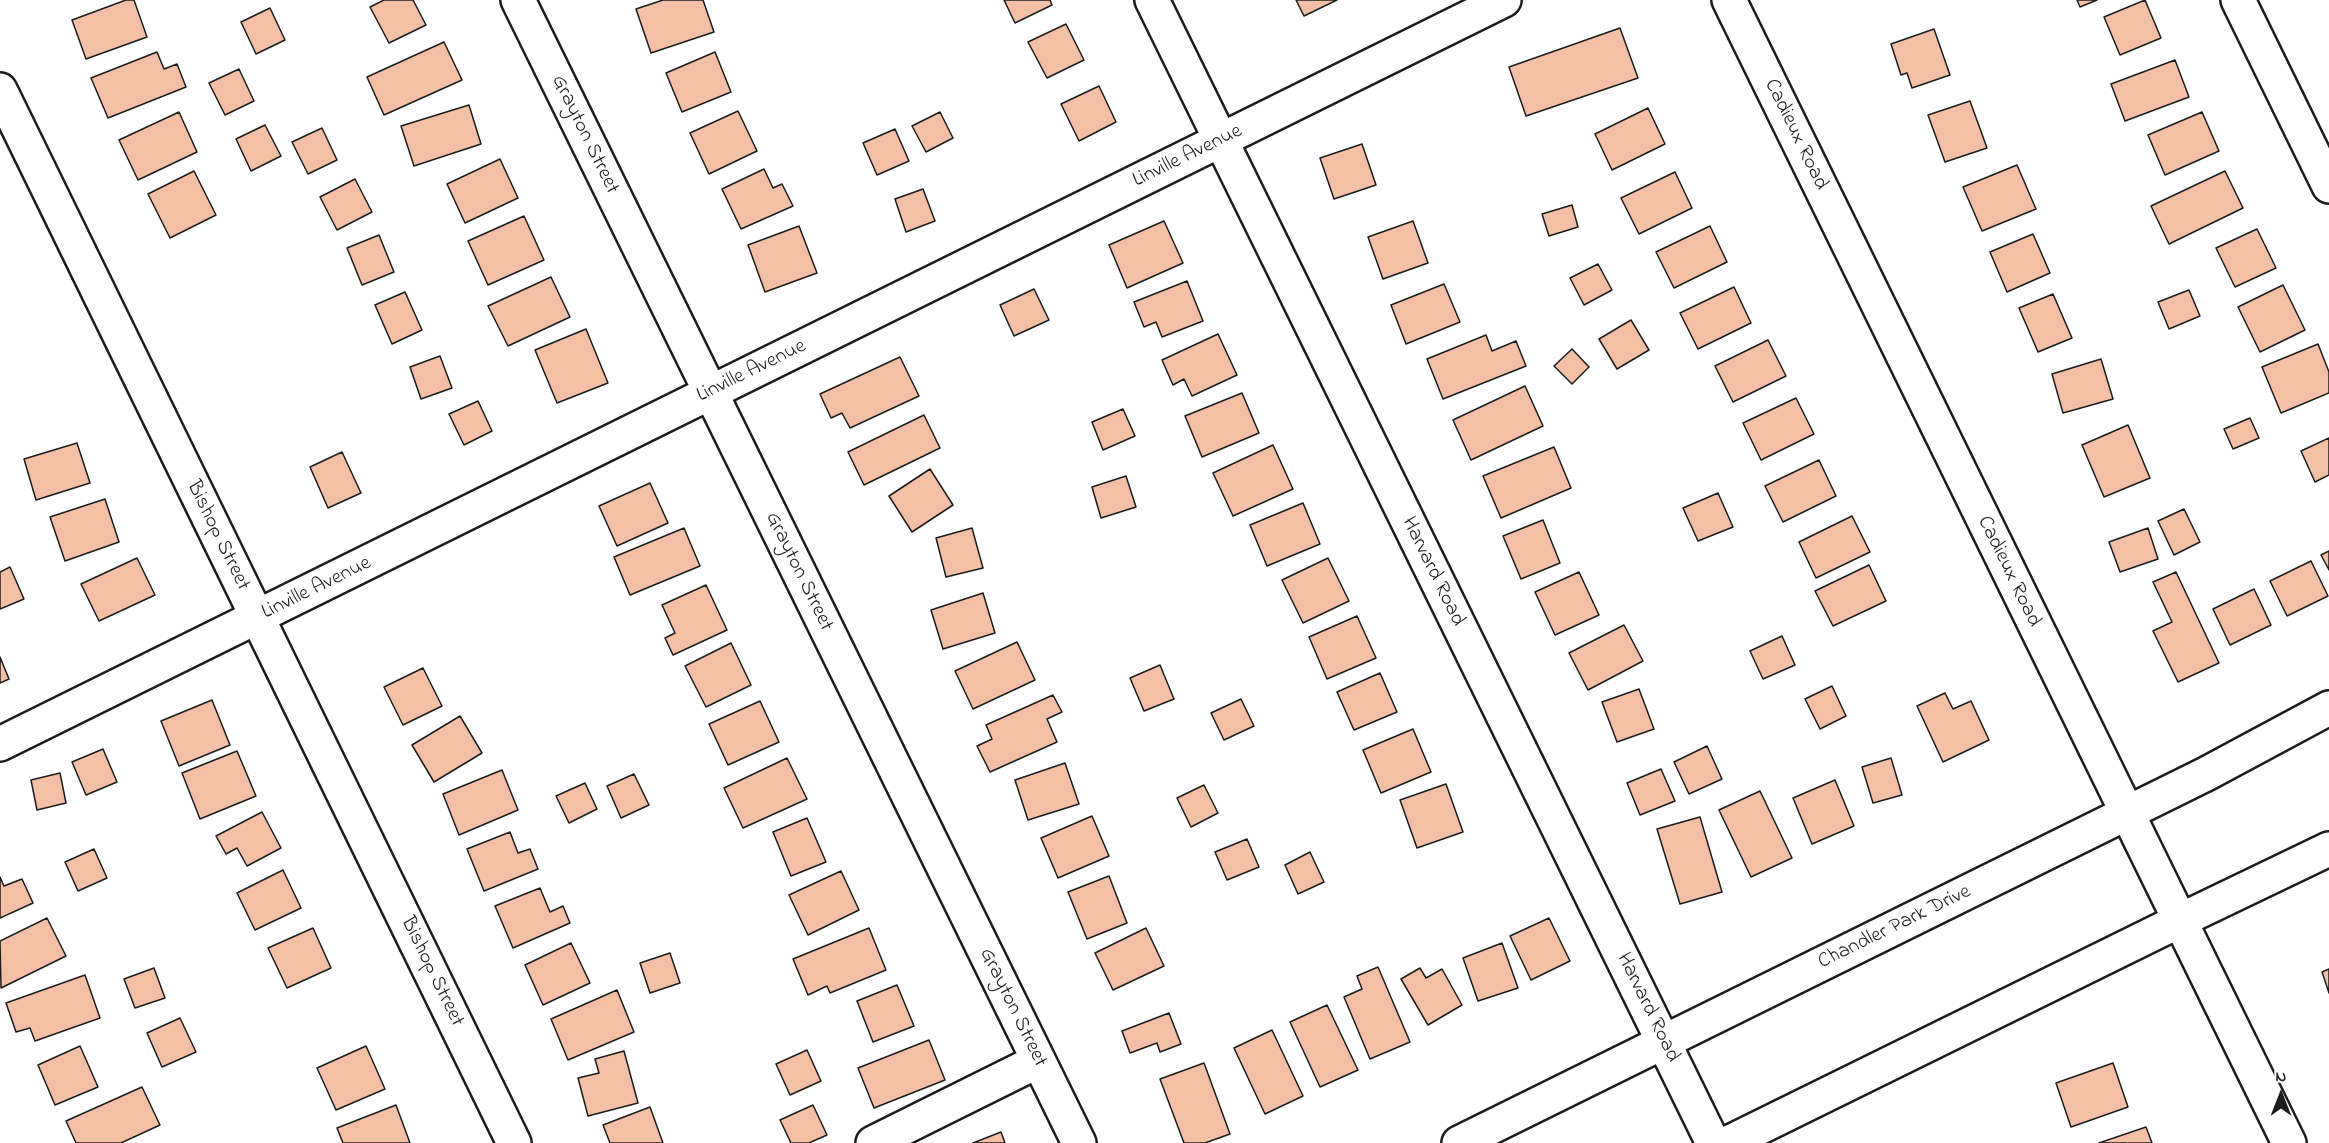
<!DOCTYPE html>
<html>
<head>
<meta charset="utf-8">
<style>
  body { margin:0 }
  #map { position:relative; width:2329px; height:1143px; overflow:hidden; background:#fff; font-family:"Indie Flower",sans-serif }
  canvas { display:block }
  .north { position:absolute; left:2251px; top:1065px; width:60px; height:60px; -webkit-text-stroke:4px #fff; paint-order:stroke; rotate:0deg; font-size:16px; font-weight:700; line-height:24px; text-align:center; color:#1c1c1c }
  .north::after { content:''; display:block; margin:auto; width:21px; height:27px; background:#1c1c1c; clip-path:polygon(50% 0,100% 100%,50% 72%,0 100%) }
</style>
</head>
<body>
<div id="map">
<canvas width="2329" height="1143"></canvas>
<div class="north">N</div>
</div>
<script>
const ctx = document.querySelector('canvas').getContext('2d');
ctx.lineJoin = 'round';
function paint(path, color) {
  ctx.fillStyle = color;
  ctx.fill(path, 'evenodd');
}
function stroke(path, color, width, dash) {
  ctx.strokeStyle = color;
  ctx.lineWidth = width;
  ctx.lineCap = dash ? 'butt' : 'round';
  ctx.setLineDash(dash || []);
  ctx.stroke(path);
}
function write(font, color, halo, rows, align = 'center') {
  ctx.font = font + ' "Indie Flower",sans-serif';
  ctx.lineWidth = 4.5;
  ctx.setLineDash([]);
  ctx.textBaseline = 'middle';
  ctx.strokeStyle = halo;
  ctx.fillStyle = color;
  for (const [text, x, y, turn = 0] of rows) {
    ctx.save();
    ctx.translate(x, y);
    ctx.rotate((+turn || 0) * Math.PI / 180);
    ctx.textAlign = isNaN(turn) ? turn : align;
    if (halo) ctx.strokeText(text, 0, 0);
    ctx.fillText(text, 0, 0);
    ctx.restore();
  }
}
const building = new Path2D(`
  M126,0h8l13,37 -61,22 -14,-39z
  M384,0h29l13,25 -37,18 -19,-36z
  M663,0h40l11,32 -63,21 -15,-44z
  M1004,0h46l2,5 -37,18z
  M1296,0h41l-33,16z
  M2077,0h20l-17,7z
  M2145,0l16,38 -41,17 -16,-38z
  M270,8l15,32 -29,14 -15,-32z
  M1066,24l18,36 -37,18 -19,-36z
  M1620,28l18,50 -112,38 -17,-49z
  M1934,29l16,46 -38,13 -5,-15 -6,2 -10,-31z
  M444,42l18,38 -78,35 -17,-38z
  M157,52l7,17 13,-5 9,23 -78,31 -17,-40z
  M715,52l16,40 -49,20 -16,-39z
  M2175,60l14,37 -64,24 -14,-37z
  M239,69l15,32 -29,14 -16,-32z
  M1099,86l17,36 -37,19 -18,-37z
  M1970,101l17,47 -42,14 -17,-47z
  M469,105l12,39 -67,22 -13,-40z
  M1648,108l17,36 -53,26 -17,-36z
  M738,111l19,40 -48,23 -19,-41z
  M179,112l18,40 -59,28 -19,-40z
  M940,112l13,26 -27,14 -14,-26z
  M2202,112l17,39 -54,24 -17,-40z
  M265,125l16,31 -30,15 -15,-32z
  M322,128l15,32 -29,14 -16,-32z
  M895,129l14,32 -32,14 -14,-32z
  M1362,144l14,41 -42,14 -14,-41z
  M500,159l18,39 -53,25 -18,-39z
  M2017,165l19,44 -54,22 -19,-44z
  M764,169l9,19 9,-4 11,22 -52,23 -19,-40z
  M194,171l22,44 -46,23 -22,-44z
  M2225,171l18,37 -74,36 -18,-38z
  M1675,172l17,36 -53,26 -18,-36z
  M355,179l17,33 -35,18 -17,-33z
  M923,189l12,32 -29,11 -11,-33z
  M1572,205l6,22 -29,9 -7,-22z
  M524,216l20,44 -56,25 -20,-44z
  M1164,221l19,42 -56,25 -18,-43z
  M1413,221l15,42 -45,16 -15,-42z
  M799,226l18,47 -52,19 -17,-47z
  M1710,226l17,36 -53,26 -18,-36z
  M2257,229l19,39 -41,19 -19,-39z
  M2033,234l17,39 -43,19 -17,-40z
  M379,235l15,37 -32,13 -15,-37z
  M1598,264l14,26 -28,15 -14,-27z
  M551,277l19,40 -62,29 -20,-40z
  M1187,281l16,40 -41,16 -6,-15 -12,5 -10,-25z
  M1444,284l16,38 -54,22 -15,-39z
  M2283,285l22,45 -45,22 -22,-45z
  M1734,287l17,36 -53,26 -18,-36z
  M1034,289l15,31 -35,16 -14,-31z
  M2189,290l11,26 -31,13 -11,-27z
  M405,292l17,38 -30,14 -17,-39z
  M2053,294l19,44 -34,14 -19,-44z
  M1631,320l18,30 -32,19 -18,-30z
  M586,329l22,54 -51,20 -22,-53z
  M1218,334l19,41 -45,21 -8,-17 -11,6 -11,-25z
  M1486,335l6,16 24,-10 10,25 -83,33 -16,-40z
  M1768,340l18,36 -53,26 -18,-36z
  M2318,344l11,28v21l-48,20 -19,-46z
  M1572,349l17,18 -17,17 -18,-18z
  M440,356l12,32 -31,11 -11,-32z
  M900,357l19,39 -69,32 -8,-15 -11,5 -11,-24z
  M2101,359l12,40 -50,14 -11,-39z
  M1525,386l18,40 -72,34 -18,-40z
  M1242,393l17,40 -57,24 -17,-41z
  M1796,398l18,36 -53,26 -18,-37z
  M478,401l14,30 -28,14 -15,-31z
  M1123,409l12,27 -32,14 -11,-28z
  M924,415l16,33 -76,37 -16,-33z
  M2250,418l9,20 -26,11 -9,-20z
  M2128,425l22,53 -46,19 -22,-52z
  M2329,438v37l-14,7 -14,-31z
  M77,443l13,40 -54,17 -12,-41z
  M1273,445l20,44 -60,27 -20,-43z
  M1554,447l17,41 -70,30 -18,-42z
  M342,452l19,41 -33,15 -18,-41z
  M1819,460l17,36 -53,26 -18,-36z
  M930,469l23,36 -41,27 -23,-36z
  M1126,476l10,31 -35,11 -9,-31z
  M650,483l18,40 -51,23 -18,-40z
  M1718,493l15,34 -35,14 -15,-33z
  M105,499l14,43 -54,19 -15,-44z
  M1303,503l17,41 -53,22 -17,-41z
  M2184,509l16,33 -26,13 -16,-34z
  M1852,516l18,36 -54,26 -17,-36z
  M1543,520l17,43 -39,16 -18,-43z
  M684,528l16,38 -70,29 -16,-38z
  M972,528l11,40 -37,9 -10,-39z
  M2148,528l10,31 -38,13 -11,-30z
  M2329,551v19l-8,-15z
  M137,558l18,37 -56,26 -18,-37z
  M1328,558l21,43 -46,22 -21,-43z
  M2311,561l17,35 -41,20 -17,-35z
  M1869,565l17,36 -53,25 -18,-35z
  M10,567l14,32 -24,10v-37z
  M1579,572l20,43 -44,20 -20,-43z
  M2176,572l43,91 -41,19 -25,-51 19,-9 -19,-40z
  M706,585l21,45 -54,25 -8,-17 10,-5 -13,-28z
  M2254,589l17,36 -41,20 -17,-36z
  M983,593l12,40 -52,16 -12,-39z
  M1357,616l19,42 -49,21 -18,-42z
  M1624,625l19,36 -55,29 -19,-37z
  M1782,636l13,29 -32,14 -13,-28z
  M1017,642l18,38 -62,29 -18,-38z
  M731,643l20,42 -45,22 -21,-41z
  M0,657l9,22 -9,4z
  M1160,665l14,34 -30,12 -14,-33z
  M423,668l19,38 -39,19 -19,-38z
  M1380,673l17,39 -43,18 -17,-38z
  M1832,686l14,30 -26,13 -15,-30z
  M1639,689l15,40 -37,13 -15,-40z
  M1945,693l8,16 18,-8 18,39 -46,22 -26,-56z
  M1053,695l9,17 -15,7 10,23 -67,30 -13,-26 15,-7 -6,-14z
  M1241,699l13,27 -30,14 -13,-27z
  M212,700l18,45 -51,21 -18,-45z
  M760,701l19,41 -51,23 -19,-41z
  M460,716l22,37 -48,29 -22,-37z
  M1413,729l18,43 -50,21 -18,-43z
  M1707,746l15,33 -33,15 -15,-32z
  M103,749l14,33 -31,13 -14,-33z
  M237,751l19,45 -56,23 -18,-46z
  M787,758l20,41 -64,29 -19,-40z
  M1891,758l11,37 -29,8 -11,-36z
  M1065,763l14,41 -51,16 -13,-40z
  M1661,769l14,32 -35,14 -13,-32z
  M502,770l16,40 -59,25 -16,-41z
  M60,773l6,30 -29,7 -6,-30z
  M634,774l15,31 -28,13 -14,-32z
  M1835,780l19,46 -42,18 -19,-46z
  M585,783l12,26 -28,14 -13,-27z
  M1446,784l17,48 -46,16 -17,-48z
  M1204,785l14,28 -27,14 -14,-29z
  M1760,791l32,67 -41,19 -32,-67z
  M262,812l19,36 -34,18 -10,-18 -11,6 -10,-18z
  M1092,816l17,40 -51,22 -17,-40z
  M1700,817l22,75 -42,12 -23,-75z
  M807,818l19,44 -35,14 -18,-44z
  M510,832l8,21 12,-4 8,20 -54,22 -17,-42z
  M1247,839l12,28 -32,13 -12,-28z
  M94,849l13,29 -29,13 -13,-29z
  M1310,852l14,30 -26,12 -13,-29z
  M283,870l18,38 -46,22 -18,-37z
  M841,871l18,39 -51,25 -19,-40z
  M1109,876l18,47 -40,16 -19,-47z
  M0,877l4,9 18,-7 11,24 -33,15z
  M540,888l10,24 13,-6 7,17 -57,25 -18,-42z
  M47,918l19,38 -65,32 -1,-47z
  M1549,918l21,43 -39,19 -21,-44z
  M313,928l18,40 -44,20 -19,-40z
  M869,928l17,42 -56,23 -3,-7 -19,9 -15,-36z
  M1146,928l18,38 -51,24 -18,-37z
  M571,943l19,40 -47,22 -18,-40z
  M1502,943l16,45 -40,13 -15,-43z
  M670,953l10,30 -30,10 -10,-30z
  M1378,967l32,75 -40,17 -26,-62 18,-8 -5,-13z
  M154,968l11,30 -30,10 -11,-29z
  M1420,968l6,10 16,-9 20,36 -34,20 -27,-46z
  M2329,969v24l-7,-21z
  M85,975l15,43 -65,23 -5,-13 -14,4 -10,-29z
  M897,985l17,41 -41,16 -16,-41z
  M617,990l17,42 -66,28 -17,-41z
  M1327,1005l31,65 -38,17 -30,-65z
  M1169,1013l12,31 -21,8 -3,-9 -27,10 -8,-22z
  M180,1018l16,34 -34,15 -15,-34z
  M1272,1030l31,66 -38,18 -31,-66z
  M929,1040l16,40 -71,28 -16,-40z
  M80,1046l18,41 -43,18 -17,-40z
  M366,1046l19,43 -49,21 -19,-42z
  M807,1050l14,31 -31,14 -14,-31z
  M624,1051l14,52 -50,13 -10,-38 21,-5 -4,-14z
  M1204,1063l26,71 -25,9h-21l-24,-64z
  M2113,1063l15,44 -57,20 -15,-44z
  M142,1087l18,38 -39,18h-45l-10,-22z
  M396,1105l14,38h-67l-6,-15z
  M813,1105l14,30 -18,8h-18l-11,-23z
  M650,1107l13,36h-53l-7,-18z
  M2146,1127l6,16h-53z
  M1001,1132l4,11h-32z`);
paint(building, '#f4c0a5');
stroke(building, '#1c1c1c', 1.5);
const minor = new Path2D(`
  M518,0l561,1143
  M1152,0l561,1143
  M1729,0l560,1143
  M2238,0l91,186
  M0,90l514,1053
  M0,744l1504,-744
  M873,1143l165,-82
  M1459,1143l747,-369 123,-66
  M1728,1143l453,-223 148,-71`);
stroke(minor, '#1c1c1c', 38);
stroke(minor, '#fff', 33);
write('21px', '#1c1c1c', '#fff', [
  ["Grayton Street",584,135,64],
  ["Cadieux Road",1795,135,64],
  ["Linville Avenue",1188,157,-26],
  ["Linville Avenue",752,372,-26],
  ["Bishop Street",217,536,64],
  ["Grayton Street",798,572,64],
  ["Harvard Road",1432,572,64],
  ["Cadieux Road",2008,572,64],
  ["Linville Avenue",317,589,-26],
  ["Chandler Park Drive",1895,928,-26],
  ["Bishop Street",431,972,64],
  ["Grayton Street",1012,1008,64],
  ["Harvard Road",1647,1008,64]
]);
</script>
</body>
</html>
